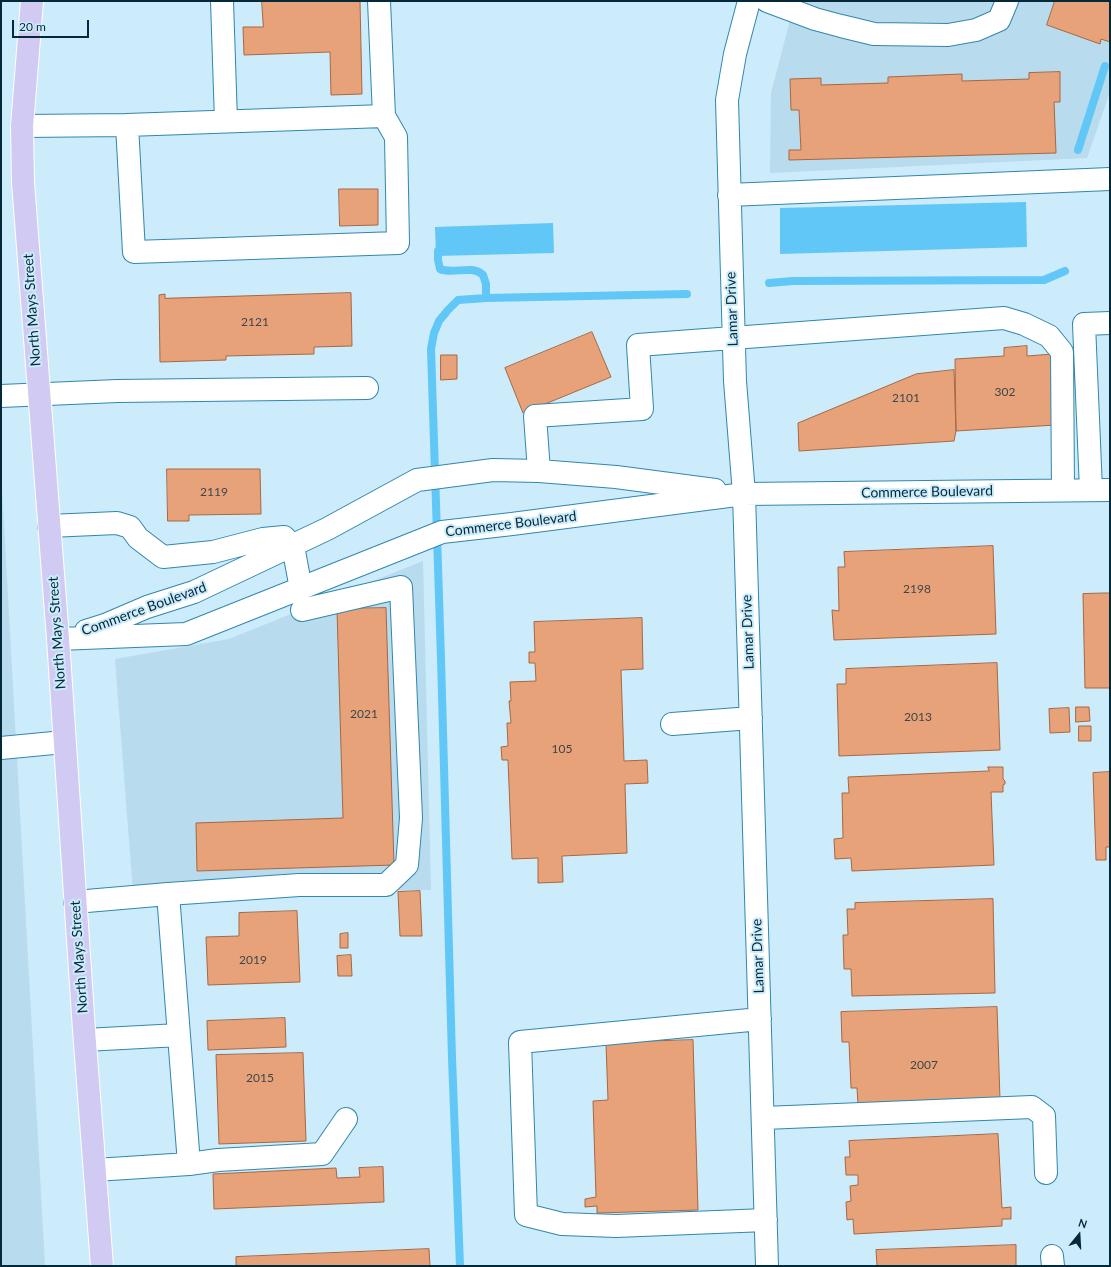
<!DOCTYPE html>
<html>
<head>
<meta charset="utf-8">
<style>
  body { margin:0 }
  #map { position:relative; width:1111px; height:1267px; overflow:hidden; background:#ccebfb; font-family:Lato,sans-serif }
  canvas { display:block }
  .frame { position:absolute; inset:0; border:2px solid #042939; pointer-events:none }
  .north { position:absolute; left:1059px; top:1215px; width:40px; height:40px; -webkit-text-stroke:3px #ccebfb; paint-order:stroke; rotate:18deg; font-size:11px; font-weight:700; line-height:16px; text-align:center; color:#042939 }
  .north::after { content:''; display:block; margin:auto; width:14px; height:18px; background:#042939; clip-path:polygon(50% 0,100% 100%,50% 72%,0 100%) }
  .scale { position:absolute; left:12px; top:20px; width:77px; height:18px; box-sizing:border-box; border:2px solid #042939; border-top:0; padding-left:5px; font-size:12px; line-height:14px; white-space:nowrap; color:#042939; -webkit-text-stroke:3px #ccebfb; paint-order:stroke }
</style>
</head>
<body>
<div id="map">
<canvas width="1111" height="1267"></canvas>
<div class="frame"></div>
<div class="north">N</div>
<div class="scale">20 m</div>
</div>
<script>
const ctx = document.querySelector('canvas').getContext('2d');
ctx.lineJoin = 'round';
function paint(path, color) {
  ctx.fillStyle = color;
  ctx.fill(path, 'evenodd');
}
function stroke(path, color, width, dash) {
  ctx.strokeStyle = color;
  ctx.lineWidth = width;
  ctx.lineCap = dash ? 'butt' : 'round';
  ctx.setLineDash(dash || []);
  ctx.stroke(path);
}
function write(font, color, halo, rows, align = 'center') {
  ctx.font = font + ' Lato,sans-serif';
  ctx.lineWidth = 4;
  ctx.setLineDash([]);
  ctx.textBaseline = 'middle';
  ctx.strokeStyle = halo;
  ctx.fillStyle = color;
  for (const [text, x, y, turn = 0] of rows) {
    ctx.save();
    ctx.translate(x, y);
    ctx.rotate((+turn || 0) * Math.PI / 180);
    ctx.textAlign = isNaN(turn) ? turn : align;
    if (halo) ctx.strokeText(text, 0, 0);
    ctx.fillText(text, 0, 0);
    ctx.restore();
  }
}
paint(new Path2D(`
  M795,1h315v91l-23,66 -317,15 1,-80z
  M1,471l44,795h-44z
  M423,561l8,329 -298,2 -18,-233 114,-20z`), '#b8dbed');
paint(new Path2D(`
  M1026,202l1,45 -247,7v-46z
  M553,223l1,30 -118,3 -1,-29z`), '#61c7f6');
stroke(new Path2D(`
  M1078,150l27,-84
  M438,251v9l2,9c13,6 32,-5 43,6l3,9v14
  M769,283l24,-2 251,-1 21,-9
  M460,1266l-8,-208 -11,-399 -10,-310 3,-16 5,-12 9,-11 10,-10 28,-2 201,-4`), '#61c7f6', 8);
const building = new Path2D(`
  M262,1h98l2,93 -31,1 -1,-43 -86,3 -1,-28h20z
  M1055,1h55v41l-9,-3 -1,5 -53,-19z
  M1060,72v30h-6l2,51 -267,7v-10h12l-2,-40h-8l-1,-31 31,-1v7l67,-2v-6l74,-3v7l67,-2v-6z
  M339,189h39v36l-38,1z
  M351,293l1,53 -38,1v7l-88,2v4l-66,2 -1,-67 6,-1v4z
  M592,332l19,45 -88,36 -18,-45z
  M1027,346v10l26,-2 3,71 -100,6 -1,-72 49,-3v-8z
  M441,355h16v24l-16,1z
  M954,370l2,61 -2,10 -155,10 -1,-28 118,-49z
  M167,469h93l1,45 -72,1v6h-21z
  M993,546l3,88 -162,6 -2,-30 7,1 -1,-44h7l-1,-15z
  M1104,593h6v95h-25l-2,-94z
  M386,608l8,257 -197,6 -1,-48 147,-5 -6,-209z
  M642,618l1,51 -22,1 3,91 23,-1 1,23 -23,1 2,69 -65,3 1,26 -25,1v-25l-26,1 -4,-99h-6l-1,-13 7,-1 -1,-23h4l-2,-22h2l-1,-19 26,-1 -1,-18h-6v-11h6l-1,-30z
  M997,663l3,87 -161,6 -2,-72h9v-15z
  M1076,707h13l1,14 -14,1z
  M1069,708l1,24 -20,1 -1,-24z
  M1079,726h12v15h-12z
  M988,767h15v12l2,2v3l-2,1v7h-12l3,73 -142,6 -1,-13 -16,1 -1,-20 9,-1 -1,-45h7l-1,-16 141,-6z
  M1110,772v75h-4v13h-10l-3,-87z
  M420,891l2,45h-22l-2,-44z
  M993,899l2,94 -143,3 -1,-27h-7l-1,-34h5l-1,-26h8v-6z
  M297,911l3,71 -92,3 -2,-48 33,-1v-23z
  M348,933v15h-8v-14z
  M351,955l1,21h-14l-1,-20z
  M997,1007l3,93 -142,4 -1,-16h-6l-2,-46h-7l-1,-30z
  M285,1018l1,29 -78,3 -1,-29z
  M693,1040l5,170 -101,3v-7l-12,1v-8l11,-2 -3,-96 15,-1 -2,-57z
  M303,1053l3,88 -87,3 -3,-89z
  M998,1134l4,74 9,-1v12h-9v7l-148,8 -1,-15 -6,1 -1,-18 5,-1 -1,-15 8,-1v-10h-12l-1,-18h5l-1,-16z
  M383,1167l1,35 -170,7 -1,-35 123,-6 1,10 23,-1 -1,-9z
  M1016,1245v21h-139l-1,-16z
  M429,1249l1,17h-194v-9z`);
paint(building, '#e7a27a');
stroke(building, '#a76741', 1);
const minor = new Path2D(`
  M222,1l4,120
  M749,1l-14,53 -8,46 8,281 9,113 23,772
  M767,1l48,18 26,7 33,8 74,1 28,-5 23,-10 8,-19
  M127,125l257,-9
  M22,126l105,-1 7,127 264,-9 -2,-106 -12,-21 -5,-115
  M729,195l381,-16
  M1,396l116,-5 250,-3
  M539,471l-4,-55 107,-7 -4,-64 366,-27 20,6 25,12 13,16 1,138
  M1091,490l-7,-166 26,-1
  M49,526l68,-3 13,4 8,11 25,19 50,-5 50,-13 21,-2 9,9 8,43
  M86,631l19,-6 42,-18 47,-15 133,-63 90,-49 76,-10 46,1 77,6 99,13
  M58,639l128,-5 256,-102 70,-8 232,-30 366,-4
  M672,724l79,-6
  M1,748l63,-6
  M168,894l131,-9h87l21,-20 4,-47 -10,-231 -99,23
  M75,902l93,-8 21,270 -94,6
  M760,1019l-240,23 6,173 36,9 54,2 150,-6
  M85,1040l94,-5
  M764,1118l268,-11 12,9 2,57
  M189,1164l29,-4 104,-6 24,-35
  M1052,1256l1,10`);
const major = new Path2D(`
  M32,1l-10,125 1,56 35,457 26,391 18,236`);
stroke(minor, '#3187ac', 24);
stroke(major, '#fff', 24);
stroke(minor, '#fff', 22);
stroke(major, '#d1cbf4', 22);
write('12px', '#3d4749', null, [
  ["2121",255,322],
  ["302",1005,392],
  ["2101",906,398],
  ["2119",214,492],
  ["2198",917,589],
  ["2021",364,714],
  ["2013",918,717],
  ["105",562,749],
  ["2019",253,960],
  ["2007",924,1065],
  ["2015",260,1078]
]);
write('14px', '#042939', '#ccebfb', [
  ["Lamar Drive",732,309,-92],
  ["North Mays Street",32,310,-94],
  ["Commerce Boulevard",927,492,-1],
  ["Commerce Boulevard",511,524,-7],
  ["Commerce Boulevard",144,609,-20],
  ["Lamar Drive",748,632,-92],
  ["North Mays Street",57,633,-94],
  ["Lamar Drive",758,956,-92],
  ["North Mays Street",79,957,-94]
]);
</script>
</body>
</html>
